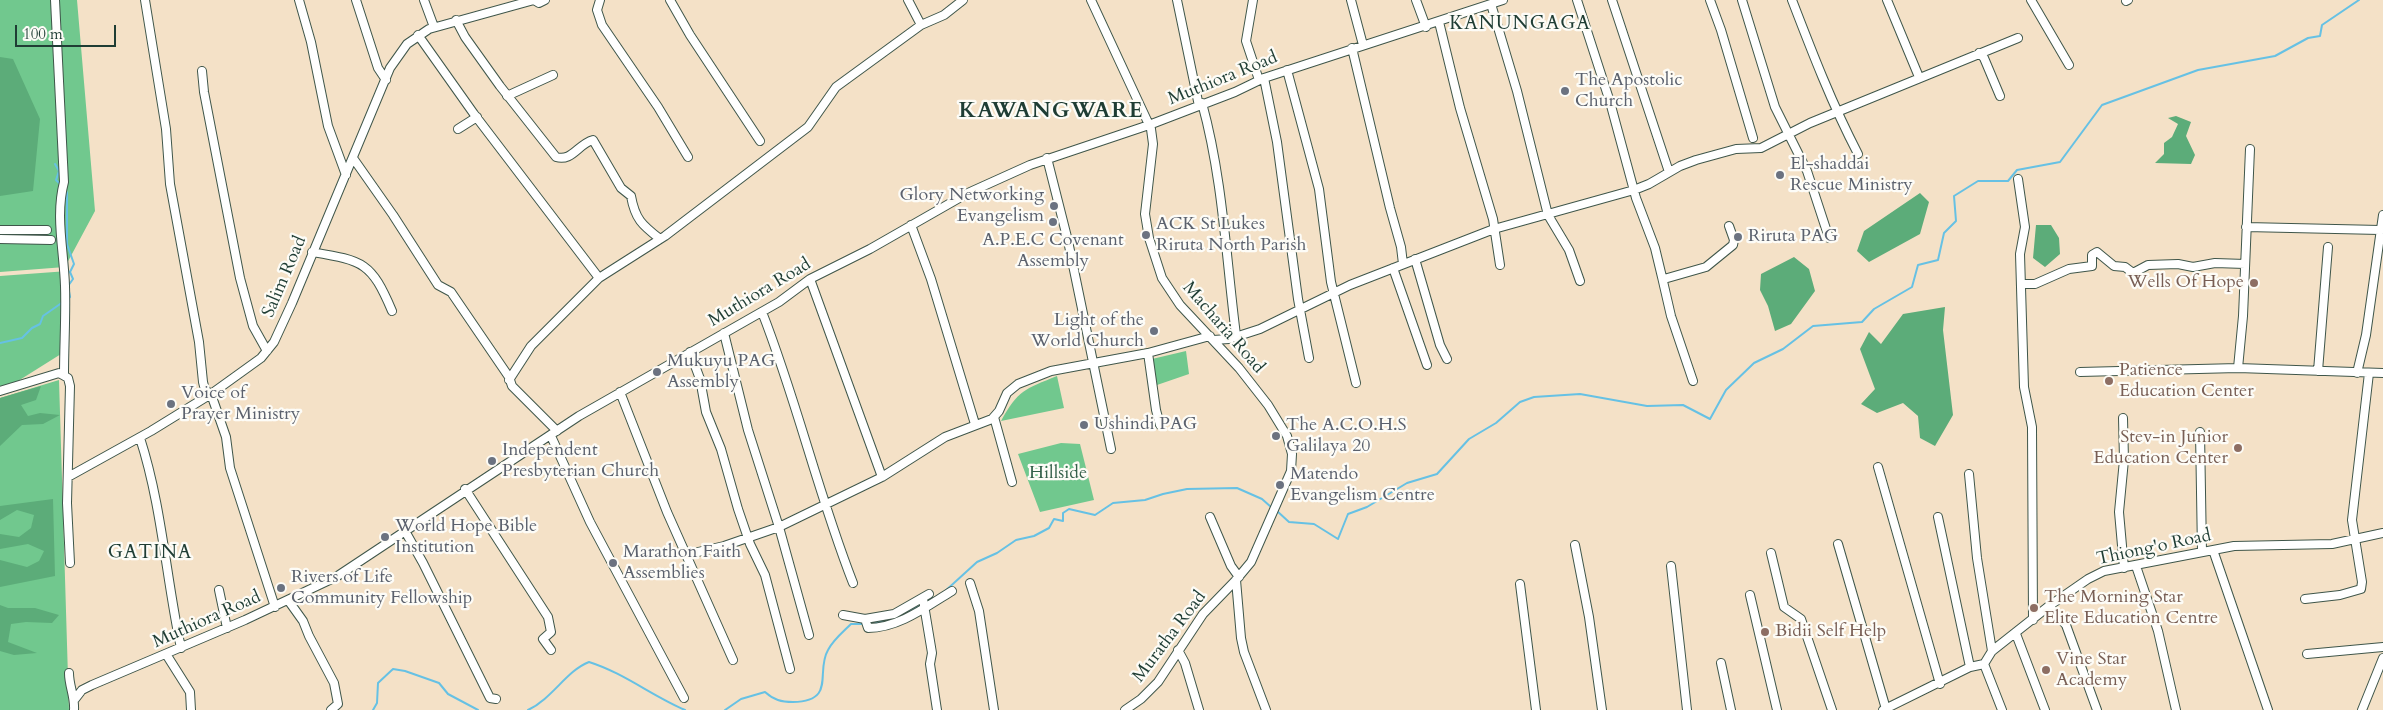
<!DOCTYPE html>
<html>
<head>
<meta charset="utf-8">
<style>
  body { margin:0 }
  #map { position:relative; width:2383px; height:710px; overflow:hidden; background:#f4e1c7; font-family:Cardo,serif }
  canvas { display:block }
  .scale { position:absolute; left:15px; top:25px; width:101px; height:22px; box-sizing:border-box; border:2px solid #1f3d34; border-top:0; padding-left:6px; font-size:15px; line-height:18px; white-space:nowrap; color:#1f3d34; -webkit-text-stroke:4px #fdfcf7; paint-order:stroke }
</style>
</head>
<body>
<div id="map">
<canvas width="2383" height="710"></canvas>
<div class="scale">100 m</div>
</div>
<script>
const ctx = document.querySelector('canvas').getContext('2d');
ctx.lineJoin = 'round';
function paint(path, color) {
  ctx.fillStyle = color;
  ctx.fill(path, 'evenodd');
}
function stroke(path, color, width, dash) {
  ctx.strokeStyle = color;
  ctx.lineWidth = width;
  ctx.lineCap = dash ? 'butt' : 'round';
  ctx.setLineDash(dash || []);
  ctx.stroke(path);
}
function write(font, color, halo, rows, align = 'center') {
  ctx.font = font + ' Cardo,serif';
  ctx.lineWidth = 4.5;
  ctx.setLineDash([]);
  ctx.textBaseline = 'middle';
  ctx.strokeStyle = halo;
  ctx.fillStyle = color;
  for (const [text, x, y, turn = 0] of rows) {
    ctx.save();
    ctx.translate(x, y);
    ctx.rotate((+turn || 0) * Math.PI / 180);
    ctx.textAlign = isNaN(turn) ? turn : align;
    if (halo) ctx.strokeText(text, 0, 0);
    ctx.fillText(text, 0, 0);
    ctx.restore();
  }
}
paint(new Path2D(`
  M0,0h77l18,211 -30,56 -65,5z
  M68,271l-7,83 -43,27 -18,6v-111z
  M1186,351l3,23 -32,11 -5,-26z
  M1057,376l7,32 -63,13c17,-31 24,-32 56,-45z
  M59,380l10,330h-69v-312z
  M1061,443l19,1 14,56 -54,12 -22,-58z`), '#71c88e');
paint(new Path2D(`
  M0,57l13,2 27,60 -7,72 -33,5z
  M2176,116l15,6 -5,14 9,19 -4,9 -36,-1 9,-9v-11l8,-6 6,-13 -10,-6z
  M1920,193l9,9 -9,32 -51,28 -12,-11 7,-20z
  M2036,225h15l8,13 1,16 -15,13 -12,-9z
  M1794,257l15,12 6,22 -24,33 -16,7 -7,-25 -8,-16 1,-16z
  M1945,307l-2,23 10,85 -18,31 -15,-8 -2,-22 -15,-13 -26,10 -16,-9 14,-15 -15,-40 9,-17 12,12 22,-30z
  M41,386l-5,14 -15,5 7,11 12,-3 20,2 -17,9 -21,1 -22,21v-48z
  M53,499l2,77 -55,11v-27l27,7 12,-6 5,-10 -16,-7 -28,5v-15l19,3 12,-9 3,-13 -17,-5 -17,10v-14z
  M0,605l8,3h27l24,7 -7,8 -26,-1 -15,2 -3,18 29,11 -23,2 -14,-4z`), '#5cac79');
stroke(new Path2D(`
  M55,164l4,7 -3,9 4,4
  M65,189l2,4v51l7,20 -4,8 3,7 -5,7 2,11 -3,3
  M0,343l22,-5 10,-10 8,-4 3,-8 20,-14
  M1277,511l12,11 25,2 24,15 10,-25 19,-7 40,-24 30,-9 32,-35 27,-16 24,-21 14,-5 46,-3 67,12 36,-1 27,14 16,-29 28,-27 29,-14 30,-23 49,-4 12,-13 38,-22 6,-22 20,-5 6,-27 12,-12 -2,-25 24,-15h30l9,-11 43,-8 42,-57 96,-35 77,-14 33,-18 12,-2 2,-11 37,-25
  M943,593l34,-31 20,-9 19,-13 18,-4 15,-8 5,-9 9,2v-8l6,-4 26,6 18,-12 32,-3 18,-6 24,-5 50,-1 25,11 9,8
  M873,624l24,-8 25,-11
  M373,710l4,-7 1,-20 15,-14 12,2 34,12 9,11 30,16
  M528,710c25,-12 38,-39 61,-48 35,11 63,34 96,48
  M725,710l16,-11 24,-7c9,8 16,10 28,10 44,-1 22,-30 35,-52 5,-10 15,-18 23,-26h12`), '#66c1e4', 2);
const minor = new Path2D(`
  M55,0l9,182c-9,34 0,69 1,104 1,29 -1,59 -1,89
  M145,0l21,129 4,55 29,158 4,40 2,8 6,4 15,43 4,31 45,139
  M299,0l12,42 17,84 18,49
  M356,0l22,68 8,12
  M424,0l10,27
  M534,0l5,3 6,-3
  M600,0l-3,10 5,15 56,82 30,50
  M670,0l20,35 70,106
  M1091,0l60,129 2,15 -8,70 4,24 13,40 18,27 59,63 29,37 19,31 5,18 -1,17 -40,91 -15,18 -33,34 -45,68 -17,17 -16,11
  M1177,0l22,106
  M1253,0l-7,41 13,39
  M1351,0l12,45
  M1416,0l10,27
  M1577,0l33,102 26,96 19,50 7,29 2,2 42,-12 27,-22 1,-5 -5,-14
  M1612,0l57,172
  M1710,0l11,30 32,108
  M1742,0l33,107 32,64 22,67
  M1792,0c20,52 40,104 66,154
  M1887,0l32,77
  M2031,0l38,65
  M2126,1l2,-1
  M1491,4l26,87 31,124 21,35 11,31
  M456,20l9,17 35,49 56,71c16,5 22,-13 37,-17l28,48 10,8c4,23 11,29 29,43
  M1439,22l21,86 33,111 7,46
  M921,25l23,-10 19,-15
  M418,35l56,79 125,164
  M1352,48l38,160 11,39 2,17
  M1979,53l5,5 16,38
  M1287,70l32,119 12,93 25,101
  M202,71l2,21 36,186 13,48 14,25
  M1264,78l13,64 21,157 11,59
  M507,96l46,-21
  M1202,103c21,76 24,155 34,232
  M458,129l19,-12
  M353,158l40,57 45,70 13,7 58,85 3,9 45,45
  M1047,158l21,83 43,208
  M2018,179l7,48 -5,27 4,133 8,40 1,193
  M911,225l20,54 44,145
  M2246,227l134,3
  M0,230h47
  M0,239l51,1
  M312,252c52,9 59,10 80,59
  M1415,259l25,86 7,14
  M1393,268l34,97
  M1662,277l9,39 22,65
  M810,279l72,198
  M2021,284h14l34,-15 23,-3v-11l5,-3 17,14 11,1 8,6 15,-8 30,-1 15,3 22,-4 30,1
  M762,312c35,89 56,182 91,271
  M724,333l24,97 31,97 30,108
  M1213,340l16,-1 31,-10 90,-44 144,-56 140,-39 15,-6 31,-18 16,-6 40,-11 25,-1 49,-25 208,-85
  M690,352l10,27 6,33 15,37 17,60 12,35 15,31 25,94
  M1148,353l8,57 4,15
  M2238,368l5,-52 7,-167
  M2318,371l10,-124
  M2080,372l158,-4 145,5
  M2357,373l9,-38 17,-120
  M509,380l22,-34 68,-68 66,-42 143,-109 28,-40 85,-62 -13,-25
  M0,391l59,-18 9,5 2,8 -3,117 3,60
  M620,392l47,120 66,148
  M994,417l18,65
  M2123,418l1,42 -5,52 5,56
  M2200,432l2,120
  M551,436l39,86 94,176
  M140,438c22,68 26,140 41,210
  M1878,467l62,217
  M1969,474l8,84 15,93
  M68,477l83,-46 60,-37 50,-36 13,-16 18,-39 98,-235 17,-24 22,-15 105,-29
  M465,489l83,128 3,15 -8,7 8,11
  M1210,517l21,49 8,11
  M1938,517l32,150
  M405,531l18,32 67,135 6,1
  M1838,544l48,165
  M1575,545l14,72 13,93
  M2213,550l55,160
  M1771,553l13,54 17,12 31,91
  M685,555l39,-9 55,-19 103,-50 63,-40 47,-18 7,-8 8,-18 11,-9 33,-13 97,-18 62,-17
  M1671,566l16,144
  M2136,566l22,65 18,79
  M1236,580l5,58 3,14 22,58
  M970,583l9,28 15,99
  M1520,584l16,126
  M219,590l8,38
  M1750,595l27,115
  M923,599l9,54 -2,11 7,46
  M2305,599l35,-4 21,-6 1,-7 -10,-62 17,-147
  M288,600l15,21 6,15 25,47 4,21 -7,6
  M2049,606l17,19 31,85
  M843,615l22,4 29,-5 35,-20
  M865,619l3,9c31,0 59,-22 84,-37
  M2016,634l29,76
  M1178,650l7,13 14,47
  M166,654l24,38 1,18
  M2307,654l76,-7
  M1721,663l10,47
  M1984,664l18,46
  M69,673c0,13 6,24 5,37
  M75,699l7,-9 10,-5 153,-65 91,-43 243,-161 200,-114 31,-23 60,-30 98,-56 62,-28 119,-40 86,-33 29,-14 239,-78
  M1883,710l87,-43 14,-3 8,-13 57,-45 39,-27 16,-8 130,-25 98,-2 51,-11
  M2362,710l21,-52`);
stroke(minor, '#3f564a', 10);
stroke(minor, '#fff', 8);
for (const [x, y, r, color] of [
  [1565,91,5,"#6b7280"],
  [1780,175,5,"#6b7280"],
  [1054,206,5,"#6b7280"],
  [1053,222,5,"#6b7280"],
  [1146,235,5,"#6b7280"],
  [1738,237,5,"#6b7280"],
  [2254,283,5,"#8d6e63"],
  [1154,331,5,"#6b7280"],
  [657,372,5,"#6b7280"],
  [2109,381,5,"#8d6e63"],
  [171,404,5,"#6b7280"],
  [1084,425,5,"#6b7280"],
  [1276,436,5,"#6b7280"],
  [2238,448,5,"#8d6e63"],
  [492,461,5,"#6b7280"],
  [1280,485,5,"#6b7280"],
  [385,537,5,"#6b7280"],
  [613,563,5,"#6b7280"],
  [281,588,5,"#6b7280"],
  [2034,608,5,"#8d6e63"],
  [1765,632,5,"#8d6e63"],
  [2046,670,5,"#8d6e63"]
]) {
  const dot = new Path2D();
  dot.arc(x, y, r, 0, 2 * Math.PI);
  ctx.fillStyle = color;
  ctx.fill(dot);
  stroke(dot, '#fdfcf7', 2);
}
write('18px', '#1f3d34', '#fdfcf7', [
  ["Muthiora Road",1223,79,-22],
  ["Salim Road",285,277,-67],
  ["Muthiora Road",760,293,-31],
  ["Macharia Road",1223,328,49],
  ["Thiong'o Road",2154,548,-12],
  ["Muthiora Road",207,620,-24],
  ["Muratha Road",1170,637,-53]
]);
write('18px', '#5b616d', '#fdfcf7', [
  ["The Apostolic",1575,81],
  ["Church",1575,102],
  ["El-shaddai",1790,165],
  ["Rescue Ministry",1790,186],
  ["Glory Networking",1044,196,"right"],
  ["Evangelism",1044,217,"right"],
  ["ACK St Lukes",1156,225],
  ["Riruta North Parish",1156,246],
  ["Riruta PAG",1748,237],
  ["A.P.E.C Covenant",1053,241,"center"],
  ["Assembly",1053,262,"center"],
  ["Light of the",1144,321,"right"],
  ["World Church",1144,342,"right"],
  ["Mukuyu PAG",667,362],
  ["Assembly",667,383],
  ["Voice of",181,394],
  ["Prayer Ministry",181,415],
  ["Ushindi PAG",1094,425],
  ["The A.C.O.H.S",1286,426],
  ["Galilaya 20",1286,447],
  ["Independent",502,451],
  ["Presbyterian Church",502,472],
  ["Matendo",1290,475],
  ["Evangelism Centre",1290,496],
  ["World Hope Bible",395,527],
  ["Institution",395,548],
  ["Marathon Faith",623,553],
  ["Assemblies",623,574],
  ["Rivers of Life",291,578],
  ["Community Fellowship",291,599]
], 'left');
write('18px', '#785e54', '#fdfcf7', [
  ["Wells Of Hope",2244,283,"right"],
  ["Patience",2119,371],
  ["Education Center",2119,392],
  ["Stev-in Junior",2228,438,"right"],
  ["Education Center",2228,459,"right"],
  ["The Morning Star",2044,598],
  ["Elite Education Centre",2044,619],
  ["Bidii Self Help",1775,632],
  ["Vine Star",2056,660],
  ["Academy",2056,681]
], 'left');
write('18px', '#34604a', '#fdfcf7', [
  ["Hillside",1058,474]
]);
ctx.letterSpacing = '1px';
write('19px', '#1f3d34', '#fdfcf7', [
  ["KANUNGAGA",1520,25],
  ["GATINA",150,554]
]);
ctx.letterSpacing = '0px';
ctx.letterSpacing = '1px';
write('bold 22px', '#1f3d34', '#fdfcf7', [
  ["KAWANGWARE",1051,112]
]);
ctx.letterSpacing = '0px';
</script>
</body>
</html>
